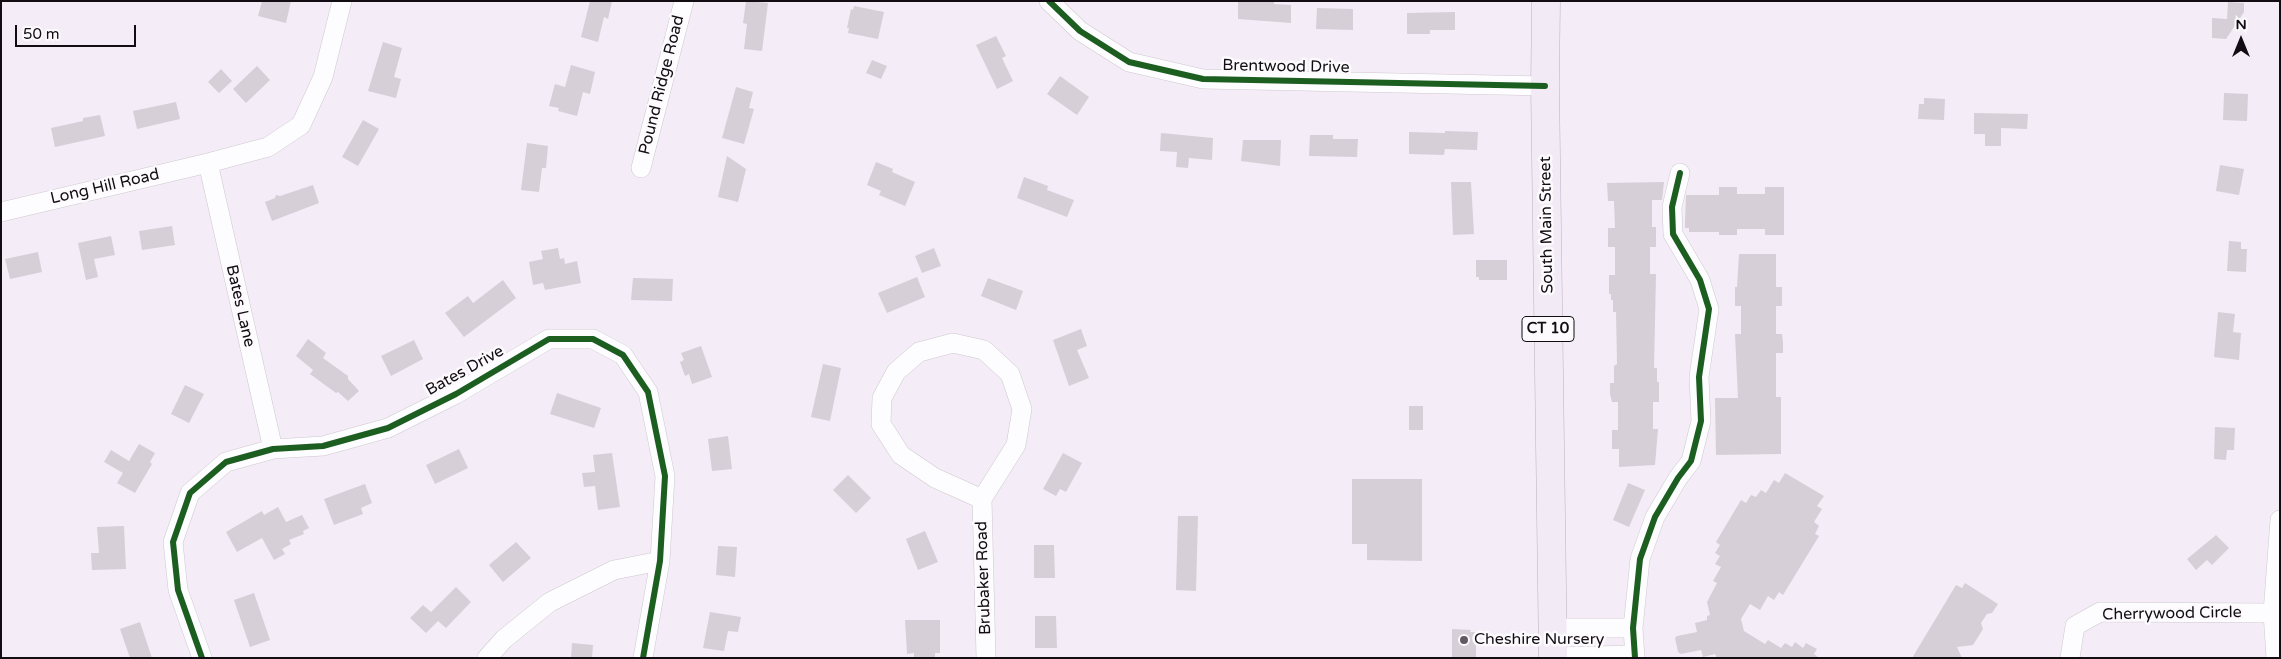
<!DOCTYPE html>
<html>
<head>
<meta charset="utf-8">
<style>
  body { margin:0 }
  #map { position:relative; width:2281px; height:659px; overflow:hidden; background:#f4ecf7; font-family:"Varela Round",sans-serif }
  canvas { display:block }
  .frame { position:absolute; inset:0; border:2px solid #110d13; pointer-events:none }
  .north { position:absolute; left:2216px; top:15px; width:50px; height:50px; -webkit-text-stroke:4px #fdfafe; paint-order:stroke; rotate:0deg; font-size:14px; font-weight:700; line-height:20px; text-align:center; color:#110d13 }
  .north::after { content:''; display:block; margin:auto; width:18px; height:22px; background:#110d13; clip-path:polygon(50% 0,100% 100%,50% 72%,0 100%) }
  .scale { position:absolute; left:15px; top:25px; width:121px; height:22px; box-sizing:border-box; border:2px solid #110d13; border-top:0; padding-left:6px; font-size:15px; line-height:18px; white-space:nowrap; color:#110d13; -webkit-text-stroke:4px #fdfafe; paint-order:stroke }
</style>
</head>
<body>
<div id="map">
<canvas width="2281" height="659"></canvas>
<div class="frame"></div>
<div class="north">N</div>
<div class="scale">50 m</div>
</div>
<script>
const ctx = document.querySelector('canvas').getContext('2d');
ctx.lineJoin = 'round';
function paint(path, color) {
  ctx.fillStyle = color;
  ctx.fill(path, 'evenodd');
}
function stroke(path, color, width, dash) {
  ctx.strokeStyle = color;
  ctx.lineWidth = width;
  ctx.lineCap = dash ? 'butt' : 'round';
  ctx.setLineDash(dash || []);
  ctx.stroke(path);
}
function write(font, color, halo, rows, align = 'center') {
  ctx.font = font + ' "Varela Round",sans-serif';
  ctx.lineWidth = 5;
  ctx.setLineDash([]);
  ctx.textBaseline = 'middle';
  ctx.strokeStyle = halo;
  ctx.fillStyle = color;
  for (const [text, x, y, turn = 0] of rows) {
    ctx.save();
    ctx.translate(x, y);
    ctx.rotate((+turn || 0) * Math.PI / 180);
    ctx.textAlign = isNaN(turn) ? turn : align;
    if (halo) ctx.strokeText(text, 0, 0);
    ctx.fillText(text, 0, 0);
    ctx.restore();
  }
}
paint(new Path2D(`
  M262,1h29l-5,22 -28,-7z
  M590,1h22l-4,18 -4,-2 -6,25 -17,-5z
  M746,1l22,2 -6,48 -18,-2 3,-25 -4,-1z
  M1238,1h36v3l17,1v18l-53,-4z
  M2228,2l16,1v9l-18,27 -14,-1v-20l15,1z
  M854,6l30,6 -6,27 -30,-6 1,-5h-2l4,-19 2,1z
  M1317,8l36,1v21l-37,-1z
  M1455,12v18h-25v4h-23v-21z
  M996,36l10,20 -4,2 11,23 -16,8 -21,-44z
  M383,42l19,6 -8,29 7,2 -5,19 -28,-7z
  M872,60l15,6 -6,13 -15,-6z
  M571,65l24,7 -5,22 -7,-2 -6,24 -19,-5 1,-3 -10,-2 6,-22 10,3z
  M257,66l13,14 -24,23 -13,-14z
  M221,69l11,12 -13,12 -11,-11z
  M1060,76l29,21 -12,18 -30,-21z
  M736,87l17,5 -4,16 5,1 -10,35 -22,-6z
  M2224,93l24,1 -1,27 -24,-1z
  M1924,98l21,1 -1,21 -26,-1 1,-15h5z
  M176,102l4,17 -43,10 -4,-18z
  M1974,113l54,1 -1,15 -26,-1v18h-16v-12h-11z
  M100,115l5,21 -50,11 -4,-19 32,-7v-3z
  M363,120l16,9 -21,37 -16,-9z
  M1445,131l33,1 -1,18 -32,-1 -1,6 -35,-1v-22l36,1z
  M1161,133l52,5 -1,22 -23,-2 -1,10 -12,-1 1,-15 -17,-1z
  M1310,135h23v4h25l-1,18 -48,-1z
  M1243,140h38l-1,26 -39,-5z
  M527,143l21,3 -2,22h-4l-3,24 -18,-2z
  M727,156l19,13 -8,33 -20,-5z
  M876,162l17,7 -1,3 23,10 -10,24 -26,-11 2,-4 -14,-6z
  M2220,165l24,4 -5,26 -23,-4z
  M1024,177l24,9 -1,4 27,10 -7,17 -50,-19z
  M1451,182h20l3,52 -21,1z
  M1664,182l-2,18h-10v27h4v20h-6v27h6l-2,94h3v14h2v20h-6v27h5l-3,36 -36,2v-18h-7v-19h6v-28h-6l-2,-8v-11h4v-17l3,-2 -1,-52h-3v-12h-2v-6h-2v-19h6v-28h-7v-19h7l-1,-27h-6l-1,-18z
  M313,185l6,18 -47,18 -7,-19 10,-4 1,-3 4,1z
  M1719,187h18v7h28v-7h19v48h-19v-6h-28v6h-18v-3h-30v-4h-4v-7l1,-26h33z
  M172,226l3,19 -33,5 -3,-19z
  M111,236l4,19 -21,4 4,18 -12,3 -8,-37z
  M2229,241l12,1v7h6l-1,23 -19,-1z
  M558,248l2,11 4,-1 1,6 12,-3 4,22 -36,7 -2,-7 -10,2 -4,-23 14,-3 -2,-8z
  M934,248l7,18 -19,7 -7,-17z
  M38,252l4,20 -32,7 -5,-20z
  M1739,254h37v33h6v19h-6v28h6l1,8v11h-7v44h5v57l-65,1 -1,-57h23l-3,-64h6v-28h-6v-19h2z
  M1476,260h31v20h-28v-3h-3z
  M917,277l8,20 -38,16 -9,-20z
  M633,278l40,1 -1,22 -41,-1z
  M988,278l35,13 -7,19 -35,-14z
  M503,280l13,18 -52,39 -19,-24 23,-17 5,7z
  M2218,312l17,2 -2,18 8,1 -2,27 -25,-3z
  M1081,329l6,17 -10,4 12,28 -20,8 -16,-46z
  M308,339l18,14 -3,5 25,18v3l11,12 -11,10 -10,-9 -2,1 -26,-19 3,-4 -17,-14z
  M414,340l9,19 -32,17 -10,-20z
  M701,346l11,31 -20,7 -3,-10 -4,2 -5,-14 4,-2 -3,-7z
  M823,364l18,4 -11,53 -19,-4z
  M185,385l19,9 -15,29 -18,-9z
  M557,393l44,15 -7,20 -44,-14z
  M1409,406h14v24h-14z
  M2215,427l20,1 -1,22h-7l-1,10 -12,-1z
  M728,436l4,33 -20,2 -4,-32z
  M139,444l16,9 -5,9 2,2 -17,29 -18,-10 6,-10 -19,-11 7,-12 18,11z
  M459,449l9,19 -33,16 -9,-19z
  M612,453l8,54 -22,3 -3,-24 -11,1 -2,-14 13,-1 -2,-17z
  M1063,453l19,10 -16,29 -6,-3 -4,7 -13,-7z
  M1785,473l39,23 -7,10 5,3 -8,13 5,4 -4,8 4,2 -36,59 -4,-3 -5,8 -6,-4 -8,14 -10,-6 -9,15 3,12 21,13 3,-4 13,8 4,-5 7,4 3,-5 8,6 3,-5 11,6 -3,5 5,4h-102l-2,-4 -12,3 -2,-7 -20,4 -3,-2 -3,-14 2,-2 20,-4 -2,-9 12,-3v-4l3,-1 -3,-13 10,-19 -4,-2 8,-14 -6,-3 5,-8 -5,-3 5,-8 -4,-3 25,-42 5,3 5,-8 5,2 5,-7 5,3 8,-13 5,3z
  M848,475l23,23 -15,15 -23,-23z
  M1352,479h70v82l-55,-1v-16h-15z
  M1628,483l17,7 -16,37 -16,-7z
  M365,484l7,19 -11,5 2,6 -29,11 -10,-26z
  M278,507l8,15 16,-7 7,13 -6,3 1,3 -15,6 2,4 -9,5 3,5 -11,6 -12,-22 -25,14 -11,-20 36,-21 2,4z
  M1178,516h20l-2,75 -20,-1z
  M124,526l2,43 -34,1 -1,-17h8l-2,-26z
  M925,531l13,31 -20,8 -12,-31z
  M2216,535l13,13 -17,17 -5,-5 -11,10 -9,-11z
  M516,542l15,16 -28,24 -14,-17z
  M1034,545h20l1,33h-21z
  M718,546l19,1 -2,30 -19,-2z
  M1965,583l33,21 -6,9 -5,1 -6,9 2,6 -10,16 -16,2 5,11h-50l44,-73 6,3z
  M456,587l15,15 -25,26 -8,-7 -12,12 -16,-15 13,-13 8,7z
  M254,593l16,47 -20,7 -16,-47z
  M710,612l31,5 -3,15 -10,-1 -4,20 -21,-3z
  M1035,616h21l1,32h-22z
  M905,620h35v33h-5v5h-21v-5l-7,1z
  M140,622l12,36h-22l-10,-29z
  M1452,629l19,1 -1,2h6v26h-24z
  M572,643l21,2 -1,13h-21z`), '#d6cfd8');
const minor = new Path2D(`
  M1049,1l31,30 49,31 74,17 342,7
  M208,163l65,286
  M641,168l43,-167
  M1,212l207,-49 60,-16 33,-22 22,-48 19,-76
  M953,343l31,7 26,24 12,35 -6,36 -34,54 -47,-21 -34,-23 -20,-31 1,-26 14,-26 23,-20z
  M982,499l4,159
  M1553,628h80
  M1553,657l81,-2
  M202,658l-24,-68 -5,-48 17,-49 36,-31 47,-13 50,-3 65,-18 68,-34 93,-55h44l30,16 25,37 17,84 -5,85 -17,97
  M487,658l17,-19 46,-37 64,-32 46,-9
  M1635,658l-2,-30 7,-69 15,-42 23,-39 13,-17 10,-40 -2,-44 10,-68 -9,-29 -27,-46 -1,-27 8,-34
  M2070,658l5,-32 25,-14 173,1
  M2276,658l-3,-45 7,-93`);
const trunk = new Path2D(`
  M1546,1l-1,85 8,572`);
stroke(minor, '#cec8cf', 20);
stroke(trunk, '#beb1c1', 29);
stroke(minor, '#fdfcfe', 19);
stroke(trunk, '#f2eaf4', 28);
stroke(new Path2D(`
  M1049,1l31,30 49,31 74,17 342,7
  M202,658l-24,-68 -5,-48 17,-49 36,-31 47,-13 50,-3 65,-18 68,-34 93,-55h44l30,16 25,37 17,84 -5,85 -17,97
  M1635,658l-2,-30 7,-69 15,-42 23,-39 13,-17 10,-40 -2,-44 10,-68 -9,-29 -27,-46 -1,-27 8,-34`), '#1b5e20', 6);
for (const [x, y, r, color] of [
  [1464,640,5,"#605b63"]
]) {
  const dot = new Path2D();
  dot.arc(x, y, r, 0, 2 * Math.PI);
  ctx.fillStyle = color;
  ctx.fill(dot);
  stroke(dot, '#fdfafe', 2);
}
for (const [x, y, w] of [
  [1548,329,52]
]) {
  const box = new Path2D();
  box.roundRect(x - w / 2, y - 12.5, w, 25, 4);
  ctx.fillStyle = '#fdfafe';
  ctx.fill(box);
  stroke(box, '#110d13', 1);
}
write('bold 15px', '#110d13', null, [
  ["CT 10",1548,329]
]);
write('16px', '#110d13', '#fdfafe', [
  ["Brentwood Drive",1286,67,1],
  ["Pound Ridge Road",662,85,-76],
  ["Long Hill Road",105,187,-13],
  ["South Main Street",1547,225,-91],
  ["Bates Lane",240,306,77],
  ["Bates Drive",465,371,-29],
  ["Brubaker Road",984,578,-92],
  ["Cherrywood Circle",2172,614,-1]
]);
write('16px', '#110d13', '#fdfafe', [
  ["Cheshire Nursery",1474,640]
], 'left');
</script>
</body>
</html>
